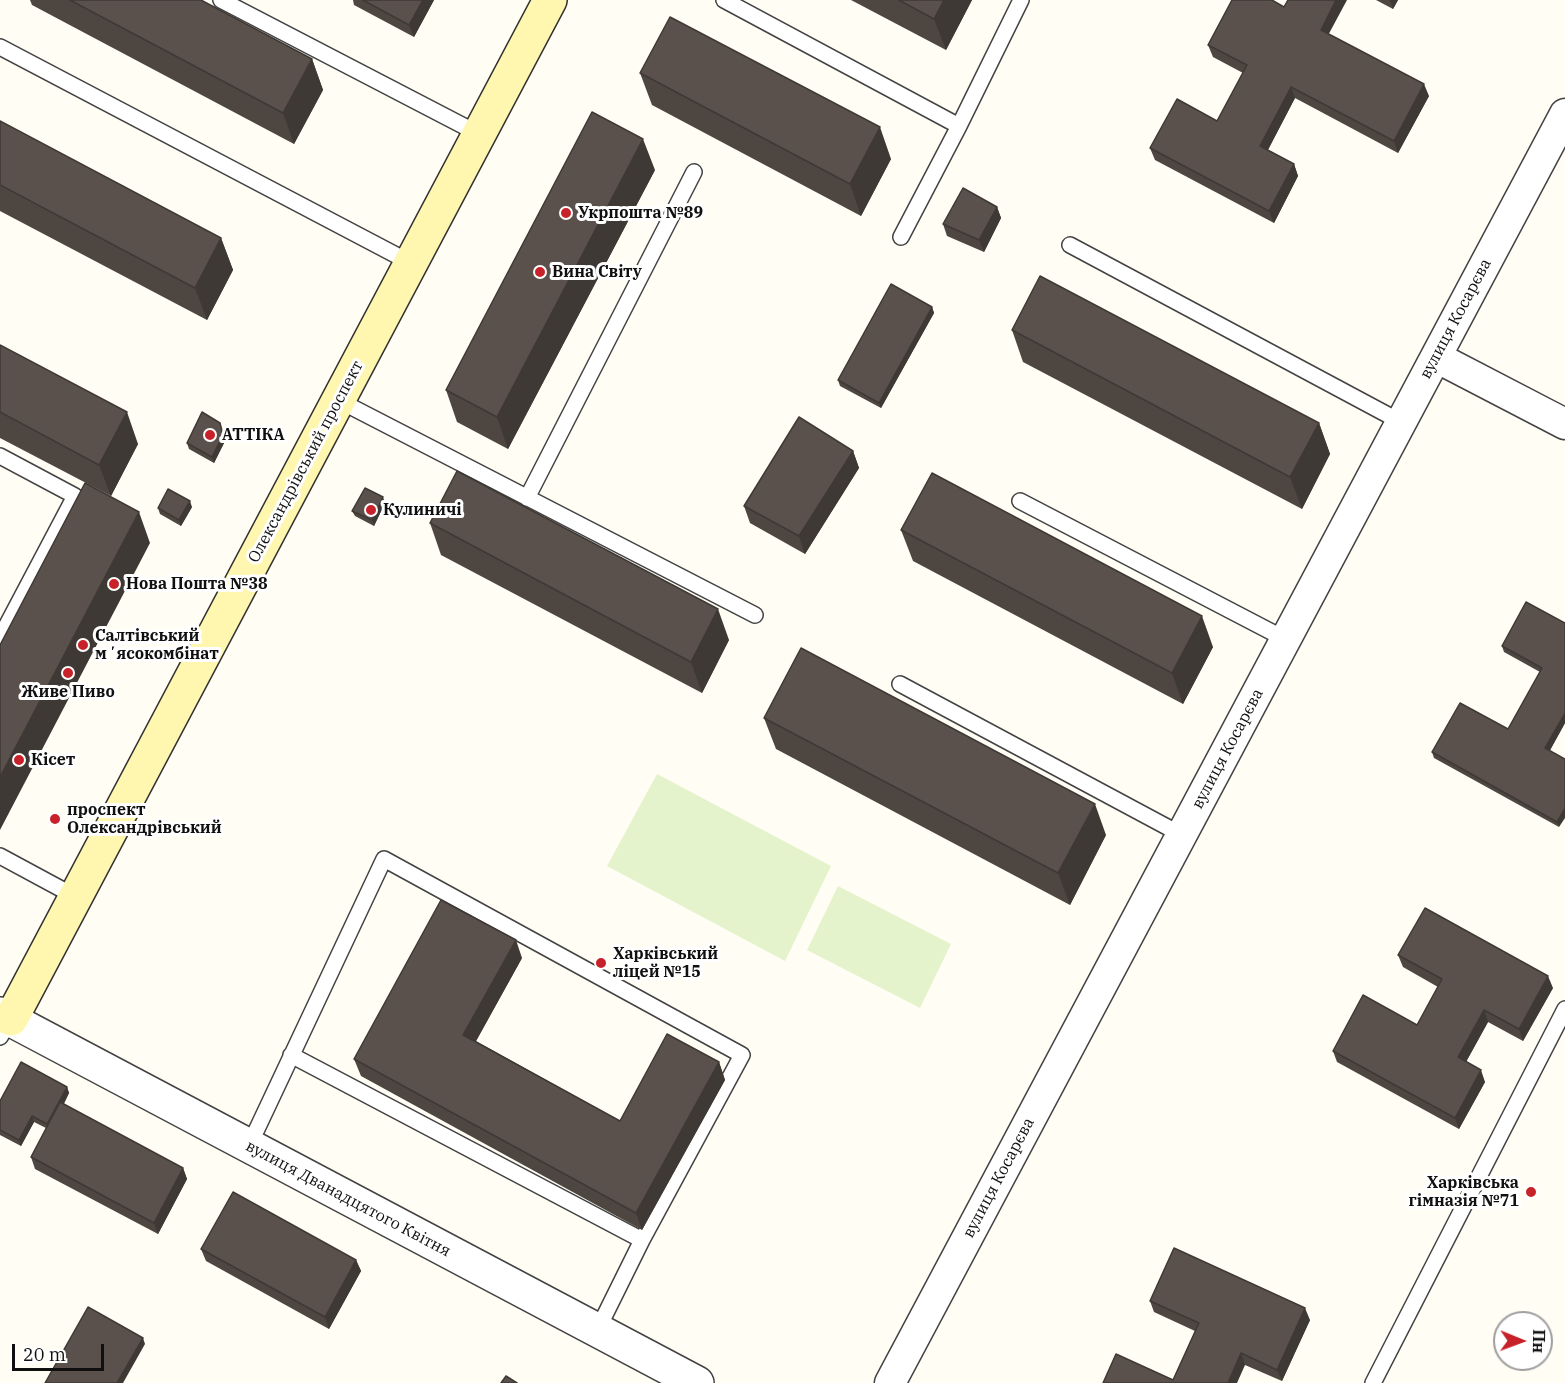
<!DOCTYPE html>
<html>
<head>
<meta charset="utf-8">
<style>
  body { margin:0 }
  #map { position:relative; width:1565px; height:1383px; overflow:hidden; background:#fffdf4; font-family:"IBM Plex Serif",serif }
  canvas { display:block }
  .north { position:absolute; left:1493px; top:1311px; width:60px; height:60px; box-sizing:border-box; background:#fff; border:2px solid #9f9f9f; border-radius:50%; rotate:91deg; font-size:16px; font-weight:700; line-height:24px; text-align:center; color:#101010 }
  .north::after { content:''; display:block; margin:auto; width:21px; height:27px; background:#c72229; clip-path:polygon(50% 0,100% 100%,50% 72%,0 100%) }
  .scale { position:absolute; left:12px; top:1344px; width:92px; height:27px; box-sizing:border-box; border:3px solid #101010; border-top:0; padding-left:8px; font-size:18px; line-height:21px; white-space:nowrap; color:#101010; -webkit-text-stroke:4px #fff; paint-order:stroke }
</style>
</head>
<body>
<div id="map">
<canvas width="1565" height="1383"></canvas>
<div class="north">Пн</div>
<div class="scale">20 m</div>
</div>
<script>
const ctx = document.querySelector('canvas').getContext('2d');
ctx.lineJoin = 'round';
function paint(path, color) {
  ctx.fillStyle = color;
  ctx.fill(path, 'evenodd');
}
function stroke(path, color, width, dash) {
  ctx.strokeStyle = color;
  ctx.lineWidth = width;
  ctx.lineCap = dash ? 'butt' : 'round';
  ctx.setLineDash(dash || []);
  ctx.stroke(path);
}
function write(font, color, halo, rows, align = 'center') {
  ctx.font = font + ' "IBM Plex Serif",serif';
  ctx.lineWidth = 6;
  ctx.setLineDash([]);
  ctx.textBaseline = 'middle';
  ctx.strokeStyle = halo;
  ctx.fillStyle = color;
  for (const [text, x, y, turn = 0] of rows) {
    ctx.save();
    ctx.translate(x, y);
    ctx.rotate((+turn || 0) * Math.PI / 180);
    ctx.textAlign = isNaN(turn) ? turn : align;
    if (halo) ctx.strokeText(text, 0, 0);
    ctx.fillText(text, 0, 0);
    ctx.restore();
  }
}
paint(new Path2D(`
  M657,774l174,92 -46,95 -178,-95z
  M838,886l113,58 -31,64 -113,-58z`), '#e5f3cd');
const service = new Path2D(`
  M221,0l258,134
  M724,0l235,126 62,-126
  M0,47l411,216
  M901,237l58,-111
  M1070,245l331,177
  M338,400l417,215
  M0,456l75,40 -75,142
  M527,498l167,-326
  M1020,501l265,138
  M900,684l282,151
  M0,856l76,41
  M0,1037l11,-18
  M249,1146l135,-287 358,196 -100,185 -351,-185
  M597,1331l45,-91
  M1373,1383l192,-374`);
const minor = new Path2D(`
  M1436,357l129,67
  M890,1383l675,-1269`);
const tertiary = new Path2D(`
  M0,1014l697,369`);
const secondary = new Path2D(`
  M11,1019l539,-1019`);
stroke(service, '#434343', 18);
stroke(minor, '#434343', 33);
stroke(tertiary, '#434343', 36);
stroke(secondary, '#323232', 36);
stroke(service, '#fff', 15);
stroke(minor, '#fff', 30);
stroke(tertiary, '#fff', 33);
stroke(secondary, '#fff7af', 33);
paint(new Path2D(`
  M30,0h171l111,59 11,31 -29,54 -262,-139z
  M353,0h81l-20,37 -60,-32z
  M851,0h121l-26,50z
  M1376,0h22l-5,9z
  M1329,34l100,62 -31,57 -103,-55 -27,52 26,14 4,12 -24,47 -119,-63 -5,-12 67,-27 26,-48 -30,-16 -5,-12z
  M640,73l251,86 -30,57 -209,-111z
  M0,121l221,117 12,32 -26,50 -207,-109z
  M655,170l-147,279 -51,-27 -11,-32z
  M997,207l4,11 -17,34 -37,-16 -4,-12z
  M932,307l2,6 -53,95 -41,-22 -2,-6z
  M1012,330l307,93 11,31 -28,55 -279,-147z
  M0,345l138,99 -27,52 -111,-58z
  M220,423l5,18 -11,22 -25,-14 -2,-6z
  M853,451l6,17 -54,86 -55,-31 -6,-17z
  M385,503l-11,23 -19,-10 -3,-5z
  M192,507l-11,19 -21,-12 -2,-6z
  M430,523l299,117 -27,53 -261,-138z
  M901,530l312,117 -30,57 -270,-143z
  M1526,602l39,121 -15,27 9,77 -125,-69 -2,-6 76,-23 32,-57 -36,-20 -2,-6z
  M764,718l342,117 -36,70 -294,-156z
  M1398,955l155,33 -30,53 -35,-19 -22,40 19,20 -26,47 -122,-67 -4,-11 84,-26 21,-38 -35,-20z
  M522,958l-46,83 144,80 99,-59 6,18 -83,150 -281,-154 -7,-17z
  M67,1087l2,6 -5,11 119,64 4,11 -29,55 -123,-65 -4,-12 15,-29 -12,-6 -13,24 -21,-11v-34z
  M201,1249l155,11 5,11 -32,58 -123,-68z
  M1150,1301l160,19 -28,61 -37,-16 -72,15 22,-49 -41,-19z`), '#4d4641');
paint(new Path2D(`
  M423,0h11l-20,37 -5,-12z
  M944,0h28l-26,50 -12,-31z
  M1336,0h11l-22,41 -4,-11z
  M1390,0h8l-5,9z
  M312,59l11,31 -29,54 -11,-31z
  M1424,84l5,12 -31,57 -4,-12z
  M1291,87l4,11 -31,59 -4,-11z
  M880,127l11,32 -30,57 -11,-32z
  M643,139l12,31 -147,279 -11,-32z
  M1294,164l4,12 -24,47 -5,-12z
  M997,207l4,11 -17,34 -5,-12z
  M221,238l12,32 -26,50 -12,-32z
  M932,307l2,6 -53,95 -2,-5z
  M127,412l11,32 -27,52 -12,-31z
  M220,423l5,18 -11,22 -2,-6z
  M1319,423l11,31 -28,55 -12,-32z
  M853,451l6,17 -54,86 -6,-18z
  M383,497l2,6 -11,23 -2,-6z
  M190,501l2,6 -11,19 -2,-6z
  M139,512l11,31 -150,287v-53z
  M718,609l11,31 -27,53 -11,-31z
  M1202,616l11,31 -30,57 -11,-31z
  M1565,713v10l-17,31 -3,-6z
  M1095,804l11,31 -36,70 -12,-32z
  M1565,808v10l-6,9 -2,-5z
  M516,940l6,18 -52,94 -7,-17z
  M1548,976l5,12 -30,53 -4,-12z
  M1484,1010l4,12 -26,47 -4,-12z
  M719,1062l6,18 -83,150 -6,-17z
  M1481,1070l4,12 -26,47 -4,-11z
  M67,1087l2,6 -20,37 -2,-6z
  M32,1116l2,6 -13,24 -2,-6z
  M183,1168l4,11 -29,55 -4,-11z
  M356,1260l5,11 -32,58 -4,-12z
  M1305,1308l5,12 -28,61 -5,-11z
  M143,1338l2,6 -22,39h-6z
  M1241,1353l4,12 -8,18h-9z`), '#3f3935');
const building = new Path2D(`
  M70,0h131l111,59 -29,54z
  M363,0h60l-14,25z
  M899,0h45l-10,19z
  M1232,0h40l12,7 4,-7h48l-15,30 103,54 -30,57 -103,-54 -31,59 34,18 -25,47 -119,-63 27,-49 40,22 30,-56 -39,-20z
  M670,17l210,110 -30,57 -210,-111z
  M592,112l51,27 -146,278 -51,-27z
  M0,121l221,117 -26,50 -195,-103z
  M963,188l34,19 -18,33 -36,-16z
  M1040,276l279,147 -29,54 -278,-147z
  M891,284l41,23 -53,96 -41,-23z
  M0,345l127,67 -28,53 -99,-53z
  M202,412l18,11 3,12 -11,22 -25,-14z
  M799,417l54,34 -54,85 -55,-30z
  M457,471l261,138 -27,53 -261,-139z
  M932,473l270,143 -30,57 -271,-143z
  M85,483l54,29 -139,265v-132z
  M365,488l18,9 -11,23 -20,-9z
  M168,489l22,12 -11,19 -21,-12z
  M1526,602l39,21v90l-20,35 20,11v49l-8,14 -125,-70 28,-49 48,26 34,-61 -40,-22z
  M801,648l294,156 -37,69 -294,-155z
  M441,900l75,40 -53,95 157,86 47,-87 52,28 -83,151 -282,-154z
  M1425,908l123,68 -29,53 -35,-19 -26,47 23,13 -26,48 -122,-67 30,-56 54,30 25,-46 -44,-24z
  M21,1062l46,25 -20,37 -15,-8 -13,24 -19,-10v-29z
  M60,1102l123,66 -29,55 -123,-66z
  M233,1192l123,68 -31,57 -124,-68z
  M1174,1248l131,60 -28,62 -36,-17 -13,30h-125l13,-29 57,26 26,-57 -49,-22z
  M88,1307l55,31 -26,45h-72z
  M506,1376l11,7h-16z`);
paint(building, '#5a514c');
stroke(building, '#3f3935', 1.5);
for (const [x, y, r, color] of [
  [566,213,6,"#c72229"],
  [540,272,6,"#c72229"],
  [210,435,6,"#c72229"],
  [371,510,6,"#c72229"],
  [114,584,6,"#c72229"],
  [83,645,6,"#c72229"],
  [68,673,6,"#c72229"],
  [19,760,6,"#c72229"],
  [55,819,6,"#c72229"],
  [601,963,6,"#c72229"],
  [1531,1192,6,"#c72229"]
]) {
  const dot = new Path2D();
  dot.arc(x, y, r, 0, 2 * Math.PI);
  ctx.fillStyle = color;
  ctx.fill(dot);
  stroke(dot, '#fff', 2);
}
write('bold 16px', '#101010', '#fff', [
  ["Укрпошта №89",578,213],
  ["Вина Світу",552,272],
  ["АТТІКА",222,435],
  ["Кулиничі",383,510],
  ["Нова Пошта №38",126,584],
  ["Салтівський",95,636],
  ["мʼясокомбінат",95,654],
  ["Живе Пиво",68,692,"center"],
  ["Кісет",31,760],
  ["проспект",67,810],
  ["Олександрівський",67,828],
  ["Харківський",613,954],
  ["ліцей №15",613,972],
  ["Харківська",1519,1183,"right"],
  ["гімназія №71",1519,1201,"right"]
], 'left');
write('16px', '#101010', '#fff', [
  ["вулиця Косарєва",1456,319,-62],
  ["Олександрівський проспект",306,462,-62],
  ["вулиця Косарєва",1228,749,-62],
  ["вулиця Косарєва",999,1178,-62],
  ["вулиця Дванадцятого Квітня",348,1199,28]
]);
</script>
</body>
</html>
